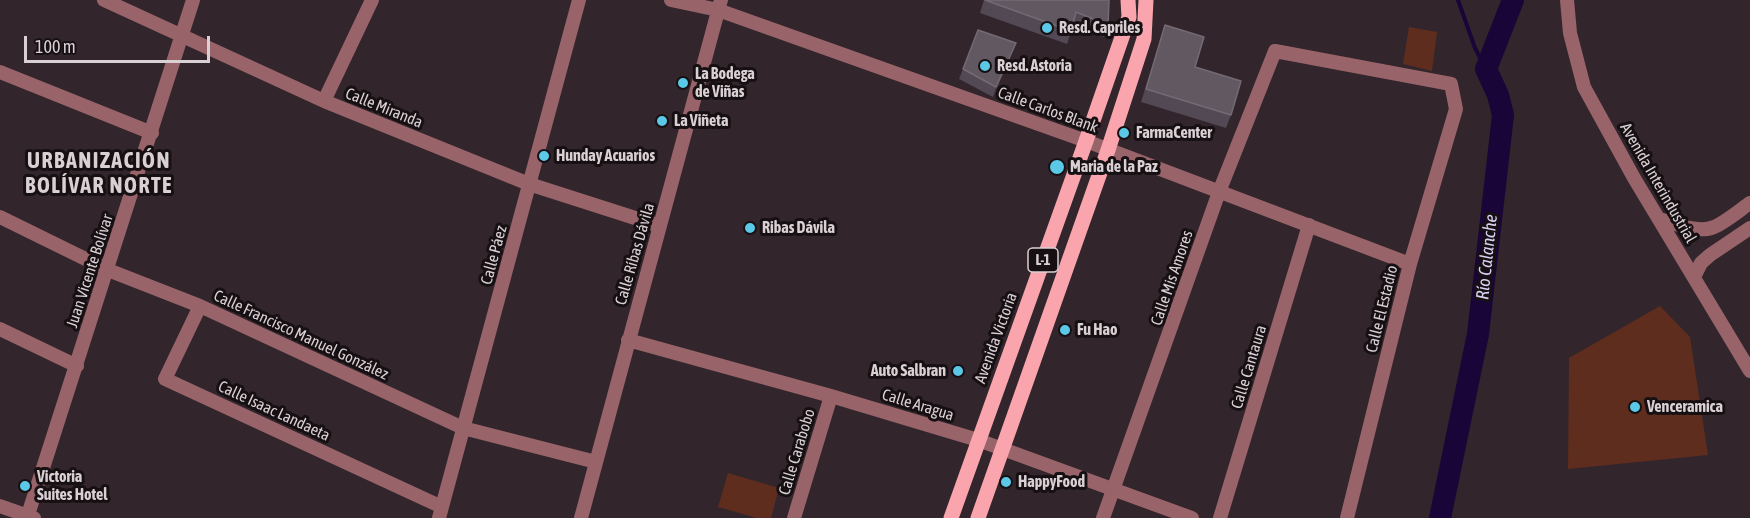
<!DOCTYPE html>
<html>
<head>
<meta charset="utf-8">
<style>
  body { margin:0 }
  #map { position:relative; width:1750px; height:518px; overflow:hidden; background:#32252c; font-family:"Asap Condensed",sans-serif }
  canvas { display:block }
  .scale { position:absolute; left:24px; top:36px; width:186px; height:27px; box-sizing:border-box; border:3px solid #d9d0d4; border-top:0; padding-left:8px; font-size:18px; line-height:21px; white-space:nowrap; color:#d9d0d4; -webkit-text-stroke:4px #161013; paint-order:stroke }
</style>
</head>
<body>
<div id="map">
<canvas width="1750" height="518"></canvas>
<div class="scale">100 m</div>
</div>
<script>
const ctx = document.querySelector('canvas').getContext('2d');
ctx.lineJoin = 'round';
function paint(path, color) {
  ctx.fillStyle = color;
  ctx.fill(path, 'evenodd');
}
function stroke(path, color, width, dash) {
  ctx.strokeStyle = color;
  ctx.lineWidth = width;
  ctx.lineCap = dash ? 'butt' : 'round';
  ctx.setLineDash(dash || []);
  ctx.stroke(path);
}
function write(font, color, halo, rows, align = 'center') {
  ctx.font = font + ' "Asap Condensed",sans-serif';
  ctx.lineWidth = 6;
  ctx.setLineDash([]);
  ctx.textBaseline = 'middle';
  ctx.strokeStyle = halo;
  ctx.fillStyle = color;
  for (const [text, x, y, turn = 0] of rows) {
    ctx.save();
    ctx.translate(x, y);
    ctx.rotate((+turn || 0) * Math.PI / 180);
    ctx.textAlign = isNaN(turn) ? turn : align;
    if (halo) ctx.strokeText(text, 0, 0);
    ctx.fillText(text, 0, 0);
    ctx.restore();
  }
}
paint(new Path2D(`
  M1409,27l28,5 -5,39 -29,-7z
  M1660,306l30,31 18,118 -140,14 1,-111z
  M728,473l51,15 -8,30h-14l-39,-11z`), '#5f2d1d');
stroke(new Path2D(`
  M1458,0l17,48 11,21`), '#190537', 4);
stroke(new Path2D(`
  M1440,518l38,-184 25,-219 -5,-20 -12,-26 27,-69`), '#190537', 22);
stroke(new Path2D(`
  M104,0l220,101 205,83 131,42
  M671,0l47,10 368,131 324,123
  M1567,0l3,33 14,54 50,91 116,193
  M0,72l152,61
  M324,101l48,-101
  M0,217l108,53 92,36 263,122 133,34
  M1659,219c16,4 39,15 55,8 10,-4 26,-17 36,-24
  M1694,277l7,-14 9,-8 40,-27
  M200,306l-35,73 277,128
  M0,329l77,37
  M628,340l203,56 147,44 214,78
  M0,506l34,12
  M27,518l166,-518
  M439,518l140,-518
  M581,518l140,-518
  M794,518l37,-122
  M1103,518l116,-326 56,-141 176,33 5,25 -46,155 -63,254
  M1220,518l89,-293`), '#986469', 14);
stroke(new Path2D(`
  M951,518l135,-377 43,-124 -1,-17
  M978,518l130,-368 36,-111 2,-39`), '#faa4ad', 15);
paint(new Path2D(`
  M984,0h125l-1,25 -4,12 -31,-11 -6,18 -87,-31z
  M1165,25l66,90 -5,13 -85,-26z
  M1012,53l-19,44 -34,-18 4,-10z`), '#524954');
paint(new Path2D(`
  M1016,43l-4,10 -19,44 3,-10z`), '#3f353e');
const building = new Path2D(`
  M985,0h124l-1,25 -32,-13 -5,19z
  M1165,25l39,12 -9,30 46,14 -10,34 -85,-26z
  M978,30l38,13 -20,44 -33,-18z`);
paint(building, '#615861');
stroke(building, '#746a73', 1.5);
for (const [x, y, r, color] of [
  [1047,28,6,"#5ac8e6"],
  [985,66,6,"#5ac8e6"],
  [683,83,6,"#5ac8e6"],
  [662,121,6,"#5ac8e6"],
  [1124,133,6,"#5ac8e6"],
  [544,156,6,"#5ac8e6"],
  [1057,167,8,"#5ac8e6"],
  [750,228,6,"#5ac8e6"],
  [1065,330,6,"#5ac8e6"],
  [958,371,6,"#5ac8e6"],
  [1635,407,6,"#5ac8e6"],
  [1006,482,6,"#5ac8e6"],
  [25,486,6,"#5ac8e6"]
]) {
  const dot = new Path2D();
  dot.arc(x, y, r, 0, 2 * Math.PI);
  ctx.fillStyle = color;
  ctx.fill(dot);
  stroke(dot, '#161013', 2);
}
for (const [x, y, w] of [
  [1043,260,30]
]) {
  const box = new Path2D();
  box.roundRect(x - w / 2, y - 12, w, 24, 4.5);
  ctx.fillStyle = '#161013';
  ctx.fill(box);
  stroke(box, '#d9d0d4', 1.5);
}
write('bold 15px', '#d9d0d4', null, [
  ["L-1",1043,260]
]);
write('bold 16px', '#d9d0d4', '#161013', [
  ["Resd. Capriles",1059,28],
  ["Resd. Astoria",997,66],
  ["La Bodega",695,74],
  ["de Viñas",695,92],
  ["La Viñeta",674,121],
  ["FarmaCenter",1136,133],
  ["Hunday Acuarios",556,156],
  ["Maria de la Paz",1070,167],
  ["Ribas Dávila",762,228],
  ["Fu Hao",1077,330],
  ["Auto Salbran",946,371,"right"],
  ["Venceramica",1647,407],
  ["Victoria",37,477],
  ["Suites Hotel",37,495],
  ["HappyFood",1018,482]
], 'left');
write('16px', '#d9d0d4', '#161013', [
  ["Calle Miranda",384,108,22],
  ["Calle Carlos Blank",1048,110,20],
  ["Avenida Interindustrial",1658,183,60],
  ["Calle Ríbas Dávila",635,254,-74],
  ["Calle Páez",494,255,-75],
  ["Juan Vicente Bolívar",90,271,-72],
  ["Calle Mis Amores",1172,278,-71],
  ["Calle El Estadio",1382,309,-76],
  ["Calle Francisco Manuel González",301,335,25],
  ["Avenida Victoria",996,338,-70],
  ["Calle Cantaura",1249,367,-73],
  ["Calle Aragua",918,405,17],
  ["Calle Isaac Landaeta",274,411,25],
  ["Calle Carabobo",797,452,-73]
]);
write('italic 18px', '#d9d1f4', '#161013', [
  ["Río Calanche",1487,257,-84]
]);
ctx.letterSpacing = '1.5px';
write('bold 22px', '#d9d0d4', '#161013', [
  ["URBANIZACIÓN",99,161],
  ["BOLÍVAR NORTE",99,186]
]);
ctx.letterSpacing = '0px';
</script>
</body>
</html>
